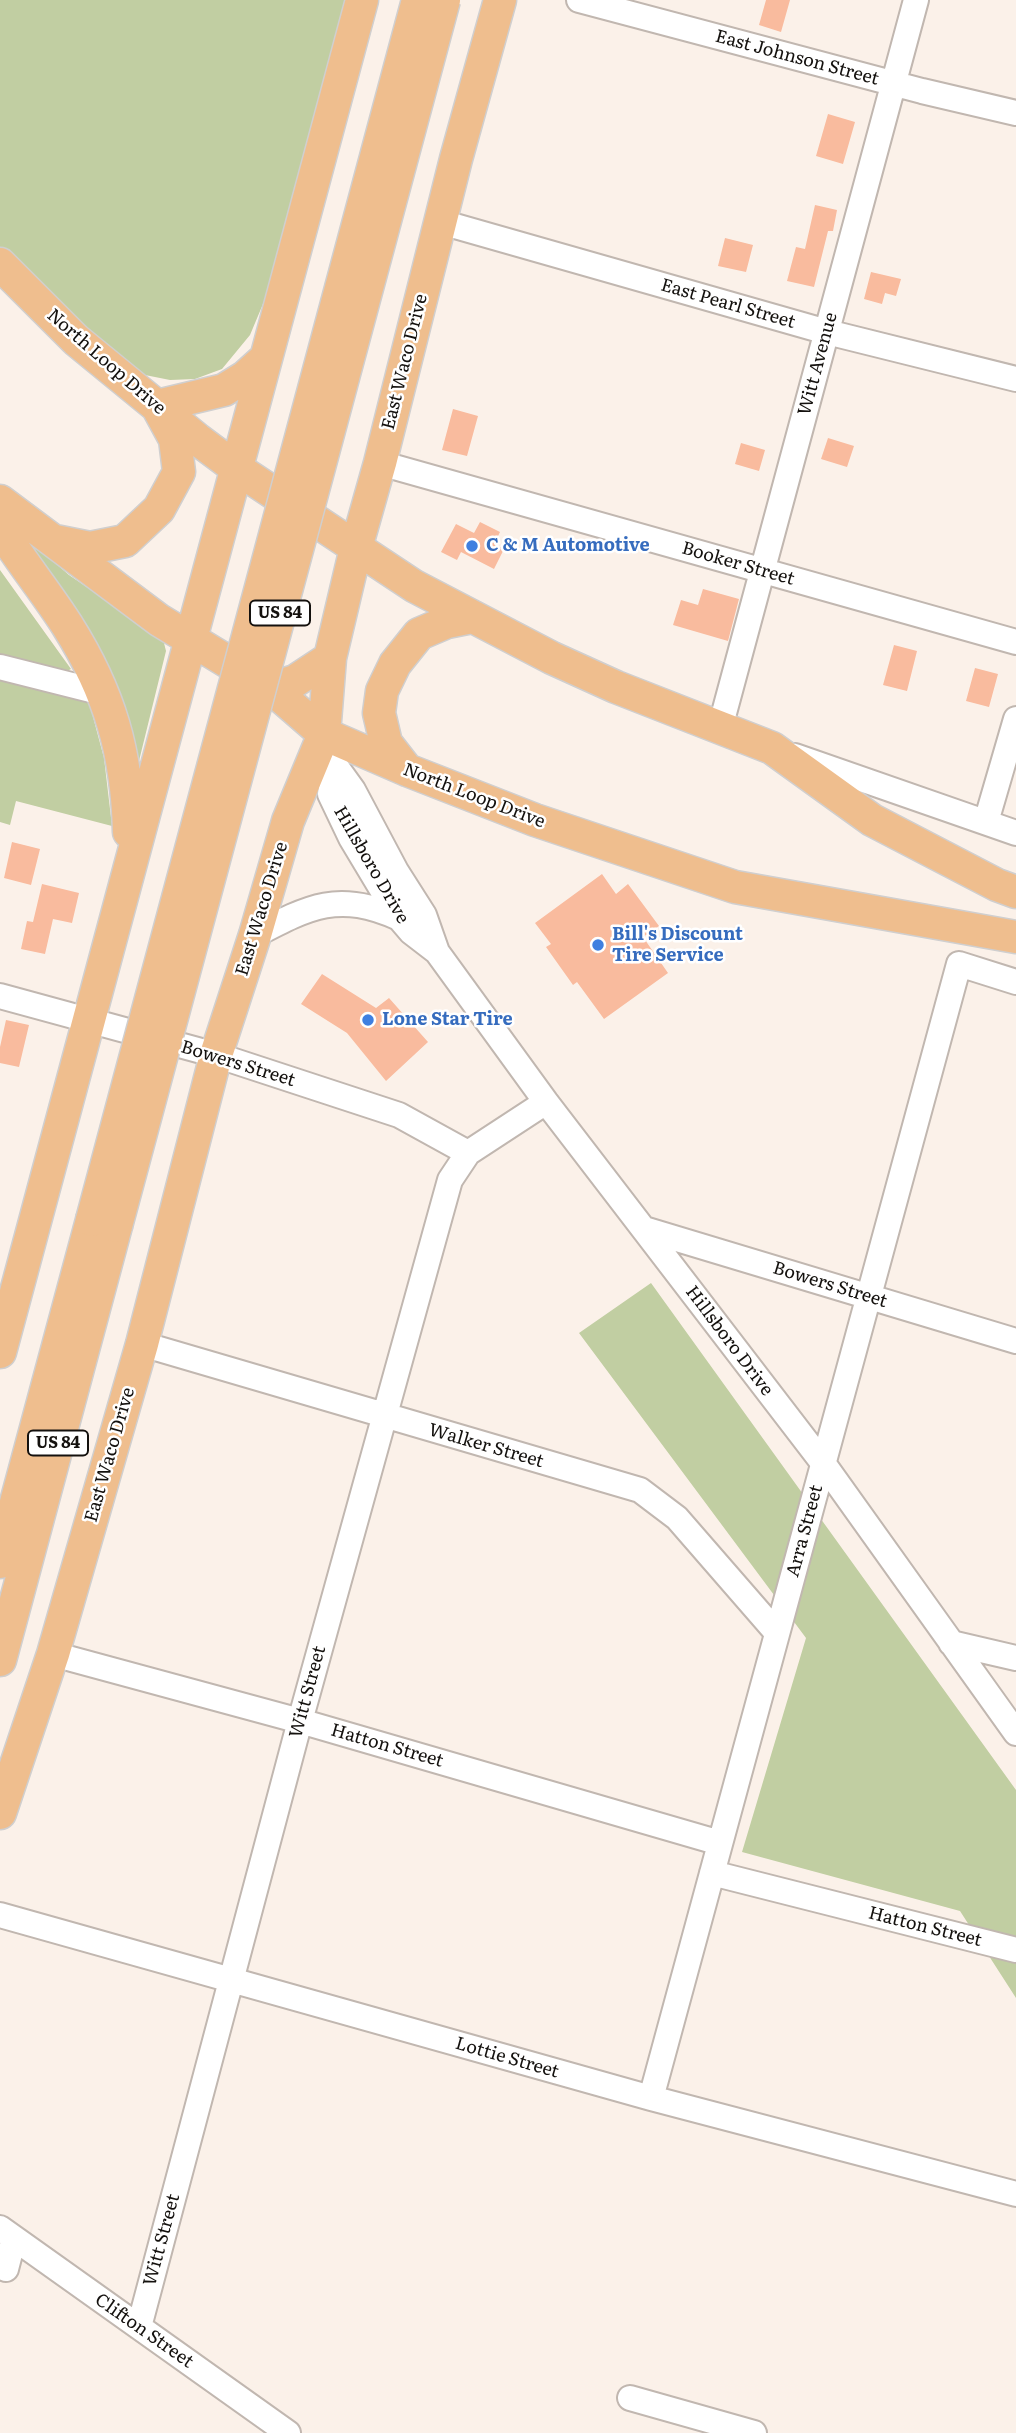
<!DOCTYPE html>
<html>
<head>
<meta charset="utf-8">
<style>
  body { margin:0 }
  canvas { display:block; background:#fbf1e9 }
</style>
</head>
<body>
<canvas width="1016" height="2433"></canvas>
<script>
const ctx = document.querySelector('canvas').getContext('2d');
ctx.lineJoin = 'round';
function paint(path, color) {
  ctx.fillStyle = color;
  ctx.fill(path, 'evenodd');
}
function stroke(path, color, width, dash) {
  ctx.strokeStyle = color;
  ctx.lineWidth = width;
  ctx.lineCap = dash ? 'butt' : 'round';
  ctx.setLineDash(dash || []);
  ctx.stroke(path);
}
function write(font, color, halo, rows, align = 'center') {
  ctx.font = font + ' Literata,serif';
  ctx.lineWidth = 5;
  ctx.setLineDash([]);
  ctx.textBaseline = 'middle';
  ctx.strokeStyle = halo;
  ctx.fillStyle = color;
  for (const [text, x, y, turn = 0] of rows) {
    ctx.save();
    ctx.translate(x, y);
    ctx.rotate((+turn || 0) * Math.PI / 180);
    ctx.textAlign = isNaN(turn) ? turn : align;
    if (halo) ctx.strokeText(text, 0, 0);
    ctx.fillText(text, 0, 0);
    ctx.restore();
  }
}
paint(new Path2D(`
  M0,0h346l-78,292 -18,43 -28,34 -27,10 -25,1 -30,-6 -26,-19 -77,-69 -37,-39z
  M11,525l58,50 94,64 3,12 -29,118z
  M0,570l71,99 -12,6 -59,-16z
  M0,673l85,22 4,7 15,56 8,68 -96,-25 -6,24 -10,-3z
  M651,1283l365,507v208l-56,-87 -218,-59 64,-214 -227,-305z`), '#c1cea2');
paint(new Path2D(`
  M766,0h24l-9,32 -22,-7z
  M828,114l27,8 -12,42 -27,-8z
  M815,205l22,5 -4,21h-5l-14,56 -27,-6 9,-34 9,2z
  M725,238l28,7 -7,27 -28,-6z
  M871,272l30,7 -5,17 -11,-3 -3,11 -18,-5z
  M453,409l25,7 -11,40 -25,-6z
  M828,438l26,8 -7,21 -26,-8z
  M741,443l24,7 -6,21 -24,-7z
  M480,522l20,10 -6,12 10,5 -10,20 -33,-17 -4,8 -16,-8 15,-28 18,9z
  M703,589l36,10 -11,42 -55,-16 8,-25 17,5z
  M894,645l23,6 -10,40 -24,-6z
  M975,668l23,6 -9,33 -23,-6z
  M12,842l28,7 -9,36 -27,-7z
  M602,874l14,20 12,-10 31,42 -16,11 25,36 -64,46 -27,-37 -4,3 -27,-38 5,-3 -16,-21z
  M42,884l37,9 -7,30 -19,-4 -8,35 -24,-5 6,-28 6,1z
  M322,974l54,34 13,-10 39,44 -42,39 -39,-48 -46,-29z
  M6,1020l23,5 -10,42 -19,-4v-16z`), '#f9bb9e');
const minor = new Path2D(`
  M579,0l343,91 94,22
  M441,222l386,110 189,47
  M380,463l636,179
  M0,667l103,26
  M720,728l196,-728
  M332,756l3,9 18,25 43,81 28,44 13,37
  M795,756l221,77
  M335,765l-5,29 21,44 48,80 12,14 26,20 109,150 277,361 193,270
  M986,822l30,-103
  M255,935c55,-29 84,-44 144,-17
  M0,996l216,59 183,60 69,38
  M644,1229l372,112
  M142,1344l498,146 37,28 100,115
  M951,1643l65,15
  M53,1654l247,67 420,122
  M712,1873l304,77
  M0,1915l651,183 365,96
  M651,2098l308,-1134 57,18
  M0,2228l288,205
  M0,2266l6,3 8,-31
  M139,2327l161,-606 150,-541 18,-27 78,-51
  M630,2398l124,35`);
const major = new Path2D(`
  M0,264l76,76 121,99 39,29 178,118 138,72 64,29 156,61 100,72 125,65 19,7
  M0,501l159,119 112,68 53,46 83,36 128,50 200,67 281,50
  M0,528c21,34 46,64 67,97 43,68 60,128 62,207
  M55,541l35,7 35,-7 34,-32 20,-37 -4,-33 -18,-33 67,-16 21,-13 21,-19
  M271,688l24,-7 35,-23
  M407,770l-21,-27 -7,-30 3,-22 13,-27 24,-30 28,-12 25,-5
  M0,1352l362,-1352
  M0,1562l92,-342
  M0,1660l116,-434
  M0,1813l53,-159 89,-310 74,-289 39,-120 33,-114 36,-87 6,-76 26,-110 24,-85 76,-304 44,-159`);
stroke(minor, '#c1b7b0', 28);
stroke(major, '#d0cfcf', 35);
stroke(minor, '#fff', 24);
stroke(major, '#efbe8e', 32);
const majorBridge = new Path2D(`
  M92,1220l326,-1220
  M116,1226l328,-1226`);
stroke(majorBridge, '#d0cfcf', 35, []);
stroke(majorBridge, '#efbe8e', 32);
for (const [x, y, r, color] of [
  [472,546,7,"#3f7fe0"],
  [598,945,7,"#3f7fe0"],
  [368,1020,7,"#3f7fe0"]
]) {
  const dot = new Path2D();
  dot.arc(x, y, r, 0, 2 * Math.PI);
  ctx.fillStyle = color;
  ctx.fill(dot);
  stroke(dot, '#fff', 2.5);
}
for (const [x, y, w] of [
  [280,613,60],
  [58,1443,60]
]) {
  const box = new Path2D();
  box.roundRect(x - w / 2, y - 12.5, w, 25, 5);
  ctx.fillStyle = '#fff';
  ctx.fill(box);
  stroke(box, '#14110e', 2);
}
write('bold 16px', '#14110e', null, [
  ["US 84",280,613],
  ["US 84",58,1443]
]);
write('18px', '#14110e', '#fff', [
  ["East Johnson Street",797,58,15],
  ["East Pearl Street",728,304,16],
  ["North Loop Drive",106,362,41],
  ["East Waco Drive",405,362,-76],
  ["Witt Avenue",818,364,-75],
  ["Booker Street",738,564,16],
  ["North Loop Drive",474,796,21],
  ["Hillsboro Drive",371,865,60],
  ["East Waco Drive",262,909,-73],
  ["Bowers Street",238,1064,17],
  ["Bowers Street",830,1285,17],
  ["Hillsboro Drive",729,1341,53],
  ["Walker Street",486,1446,16],
  ["East Waco Drive",110,1455,-74],
  ["Arra Street",805,1531,-75],
  ["Witt Street",308,1692,-75],
  ["Hatton Street",387,1746,16],
  ["Hatton Street",925,1927,14],
  ["Lottie Street",507,2058,16],
  ["Witt Street",162,2240,-75],
  ["Clifton Street",144,2331,35]
]);
write('bold 18px', '#366cbe', '#fff', [
  ["C & M Automotive",486,546],
  ["Bill's Discount",612,935],
  ["Tire Service",612,956],
  ["Lone Star Tire",382,1020]
], 'left');
</script>
</body>
</html>
